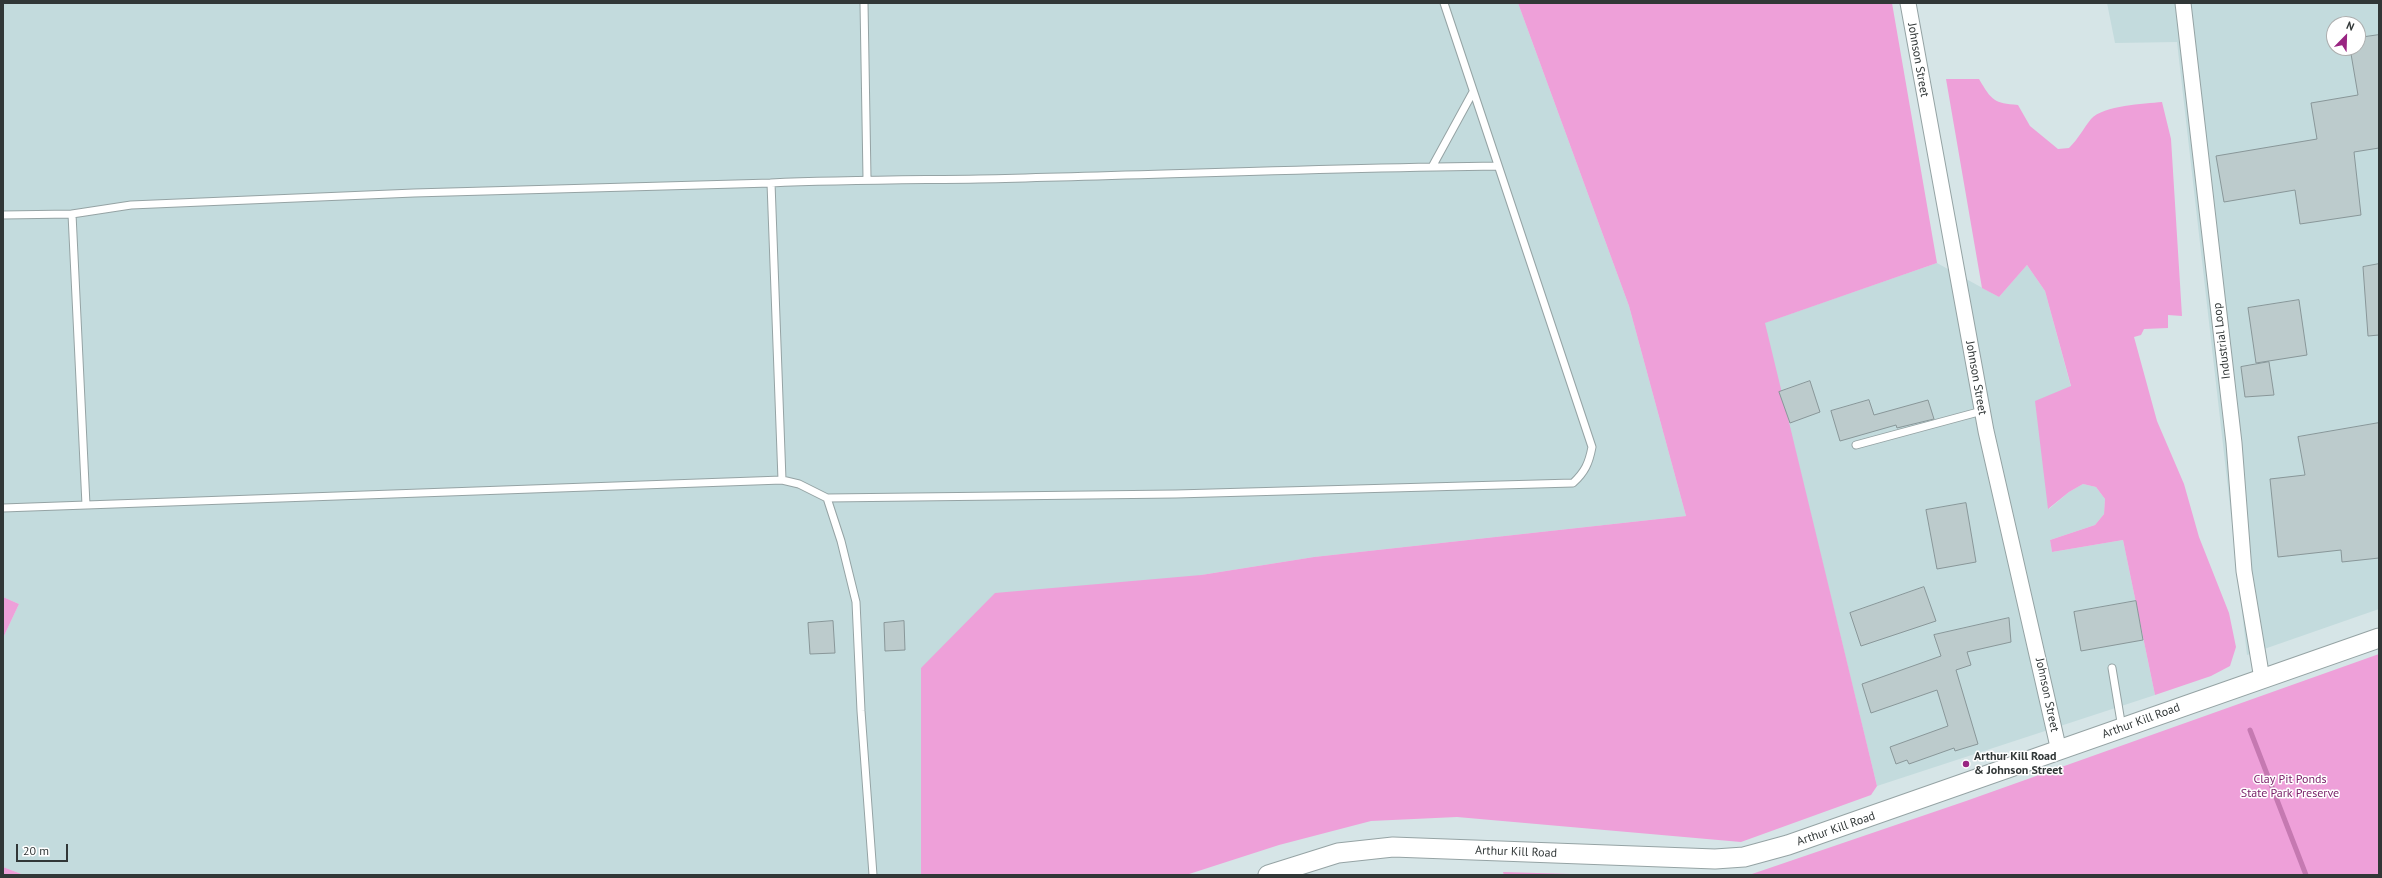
<!DOCTYPE html>
<html>
<head>
<meta charset="utf-8">
<style>
  body { margin:0 }
  #map { position:relative; width:2382px; height:878px; overflow:hidden; background:#d6e5e7; font-family:"PT Sans",sans-serif }
  canvas { display:block }
  .frame { position:absolute; inset:0; border:4px solid #313737; pointer-events:none }
  .north { position:absolute; left:2326px; top:16px; width:40px; height:40px; box-sizing:border-box; background:#fff; border:1px solid #adafaf; border-radius:50%; rotate:23deg; font-size:11px; font-weight:700; line-height:16px; text-align:center; color:#313737 }
  .north::after { content:''; display:block; margin:auto; width:14px; height:18px; background:#992582; clip-path:polygon(50% 0,100% 100%,50% 72%,0 100%) }
  .scale { position:absolute; left:16px; top:844px; width:52px; height:18px; box-sizing:border-box; border:2px solid #313737; border-top:0; padding-left:5px; font-size:12px; line-height:14px; white-space:nowrap; color:#313737; -webkit-text-stroke:3px #fff; paint-order:stroke }
</style>
</head>
<body>
<div id="map">
<canvas width="2382" height="878"></canvas>
<div class="frame"></div>
<div class="north">N</div>
<div class="scale">20 m</div>
</div>
<script>
const ctx = document.querySelector('canvas').getContext('2d');
ctx.lineJoin = 'round';
function paint(path, color) {
  ctx.fillStyle = color;
  ctx.fill(path, 'evenodd');
}
function stroke(path, color, width, dash) {
  ctx.strokeStyle = color;
  ctx.lineWidth = width;
  ctx.lineCap = dash ? 'butt' : 'round';
  ctx.setLineDash(dash || []);
  ctx.stroke(path);
}
function write(font, color, halo, rows, align = 'center') {
  ctx.font = font + ' "PT Sans",sans-serif';
  ctx.lineWidth = 3;
  ctx.setLineDash([]);
  ctx.textBaseline = 'middle';
  ctx.strokeStyle = halo;
  ctx.fillStyle = color;
  for (const [text, x, y, turn = 0] of rows) {
    ctx.save();
    ctx.translate(x, y);
    ctx.rotate((+turn || 0) * Math.PI / 180);
    ctx.textAlign = isNaN(turn) ? turn : align;
    if (halo) ctx.strokeText(text, 0, 0);
    ctx.fillText(text, 0, 0);
    ctx.restore();
  }
}
paint(new Path2D(`
  M3,3h1515l111,303 57,210 -372,41 -113,18 -280,93v207h-897l-21,-8v-229l16,-34 -16,-7z
  M2107,3h272v606l-132,46 -70,-613 -62,1zM2334,24h24v24h-24z
  M1937,263l62,34 28,-32 18,26 26,96 -22,122 20,-17 14,-8 13,3 9,12 -1,15 -9,11 -45,15 2,12 71,-12 32,155 -278,91 -113,-463z`), '#c3dbdd');
paint(new Path2D(`
  M1518,3h374l45,260 -172,60 112,463 -6,9 -130,47 -284,-25 -86,4 -92,24 -93,30h-265v-207l74,-75 206,-18 113,-18 372,-41 -57,-210z
  M1946,79h33c13,22 15,24 39,26l12,21 28,23 11,-1c10,-10 14,-19 22,-29 13,-14 53,-15 71,-17l9,37 11,177 -14,-1v13l-24,1 -3,6 -7,2 23,84 27,63 15,53 30,76 7,34 -6,19 -19,10 -56,19 -32,-155 -71,12 -2,-12 45,-15 9,-11 1,-15 -9,-12 -13,-3 -14,8 -21,17 -13,-108 36,-15 -26,-95 -18,-26 -28,32 -17,-9z
  M3,597l16,7 -16,34z
  M2379,654v221h-630l217,-74z
  M3,867l21,8h-21z
  M1503,872l102,3h-101z`), '#eea0d9');
stroke(new Path2D(`
  M2250,730l56,145`), '#c579b1', 5);
const building = new Path2D(`
  M2379,35v113l-25,4 7,63 -61,9 -5,-34 -71,12 -8,-46 101,-17 -6,-36 47,-8 -8,-47h8v-10z
  M2379,264v71l-11,1 -5,-69z
  M2299,300l8,55 -51,8 -8,-55z
  M2269,362l5,33 -29,2 -4,-30z
  M1810,381l10,31 -30,11 -11,-31z
  M1869,400l5,15 54,-15 6,19 -37,9 -1,-3 -56,16 -9,-30z
  M2379,423v135l-37,4 -1,-12 -63,7 -8,-78 35,-4 -7,-38z
  M1966,503l10,59 -39,7 -11,-59z
  M1924,587l12,34 -75,25 -11,-33z
  M2136,601l7,39 -62,11 -7,-39z
  M2009,618l2,24 -44,10 4,13 -15,5 22,74 -23,7 -1,-3 -45,16 -2,-4 -11,4 -6,-17 58,-21 -11,-36 -66,23 -9,-29 79,-28 -7,-21z
  M833,621l2,32 -25,1 -2,-31z
  M904,621l1,29 -20,1 -1,-28z`);
paint(building, '#bccbcc');
stroke(building, '#899799', 1);
const service = new Path2D(`
  M864,3l3,175
  M1432,167l41,-75
  M771,183c69,-3 138,-3 208,-4 172,-4 345,-11 518,-13
  M72,214l59,-9 283,-12 357,-10 11,297
  M3,215l69,-1 14,291
  M1856,445l126,-34
  M827,498l14,43 15,61 5,109 12,164
  M3,508l779,-28 17,4 28,14 349,-4 397,-11c12,-11 16,-20 19,-36l-148,-444
  M2112,668l10,60`);
const minor = new Path2D(`
  M1908,3l78,428 73,320
  M2183,3l51,440 10,128 18,108`);
const tertiary = new Path2D(`
  M1268,875l70,-22 55,-6 322,12 29,-2 44,-12 591,-207`);
stroke(service, '#95a3a4', 9);
stroke(minor, '#95a3a4', 17);
stroke(tertiary, '#95a3a4', 21);
stroke(service, '#fff', 7);
stroke(minor, '#fff', 15);
stroke(tertiary, '#fff', 19);
for (const [x, y, r, color] of [
  [1966,764,4,"#992582"]
]) {
  const dot = new Path2D();
  dot.arc(x, y, r, 0, 2 * Math.PI);
  ctx.fillStyle = color;
  ctx.fill(dot);
  stroke(dot, '#fff', 1.5);
}
write('12px', '#313737', '#fff', [
  ["Johnson Street",1918,60,80],
  ["Industrial Loop",2222,341,-97],
  ["Johnson Street",1976,378,80],
  ["Johnson Street",2047,695,78],
  ["Arthur Kill Road",2141,721,-20],
  ["Arthur Kill Road",1836,829,-19],
  ["Arthur Kill Road",1516,852,2]
]);
write('bold 12px', '#313737', '#fff', [
  ["Arthur Kill Road",1974,757],
  ["& Johnson Street",1974,771]
], 'left');
write('12px', '#771d66', '#fff', [
  ["Clay Pit Ponds",2290,780],
  ["State Park Preserve",2290,794]
]);
</script>
</body>
</html>
